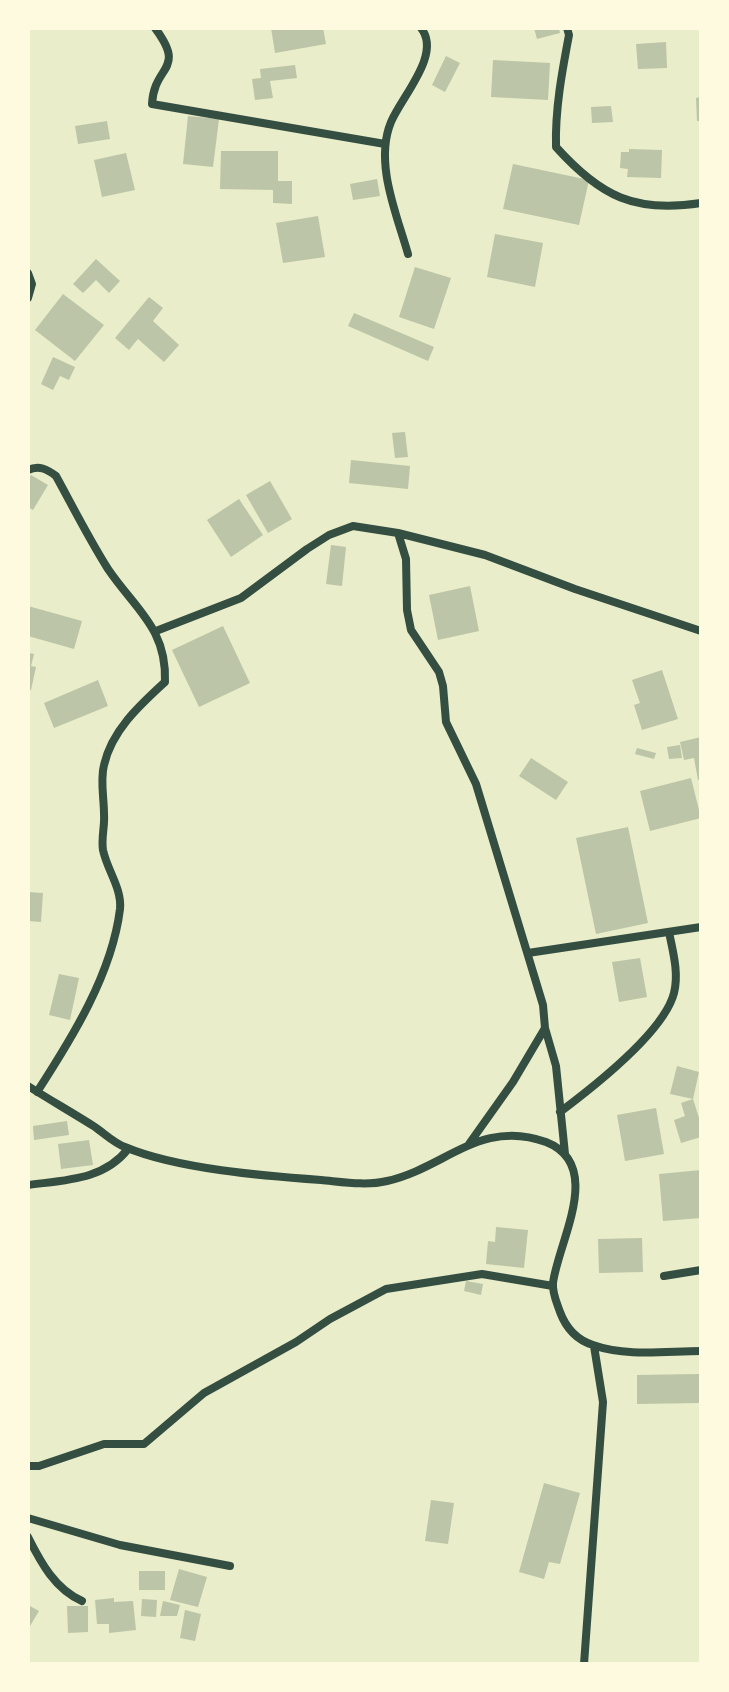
<!DOCTYPE html>
<html>
<head>
<meta charset="utf-8">
<style>
  body { margin:0 }
  #map { position:relative; width:729px; height:1692px; overflow:hidden; background:#e9edc9; font-family:Ubuntu,sans-serif }
  canvas { display:block }
  .frame { position:absolute; inset:0; border:30px solid #fefae0; pointer-events:none }
</style>
</head>
<body>
<div id="map">
<canvas width="729" height="1692"></canvas>
<div class="frame"></div>
</div>
<script>
const ctx = document.querySelector('canvas').getContext('2d');
ctx.lineJoin = 'round';
function paint(path, color) {
  ctx.fillStyle = color;
  ctx.fill(path, 'evenodd');
}
function stroke(path, color, width, dash) {
  ctx.strokeStyle = color;
  ctx.lineWidth = width;
  ctx.lineCap = dash ? 'butt' : 'round';
  ctx.setLineDash(dash || []);
  ctx.stroke(path);
}
paint(new Path2D(`
  M271,28h52l3,16 -51,9z
  M534,28h25l1,5 -23,6z
  M666,42l1,26 -29,1 -2,-25z
  M446,56l14,7 -15,29 -13,-7z
  M493,60l57,3 -2,37 -57,-3z
  M295,65l2,13 -27,3 3,17 -18,2 -3,-21 9,-1 -1,-9z
  M701,97v24h-4l-1,-23z
  M611,106l2,16 -21,1 -1,-16z
  M188,116l31,3 -6,48 -30,-3z
  M107,121l3,18 -32,5 -3,-18z
  M629,149l33,1 -1,28 -34,-1 1,-8 -8,-1 1,-16h8z
  M221,151h57v30h14v23l-19,-1v-13l-53,-1z
  M126,153l9,37 -33,7 -8,-37z
  M513,164l76,16 -10,45 -76,-16z
  M377,179l3,17 -27,4 -3,-16z
  M318,216l7,41 -42,6 -7,-40z
  M495,234l48,9 -8,44 -48,-10z
  M96,259l24,22 -11,12 -13,-13 -13,13 -10,-9z
  M415,267l36,11 -17,51 -35,-12z
  M63,294l41,31 -29,36 -40,-31z
  M149,297l14,11 -10,13 26,24 -15,17 -26,-23 -9,11 -14,-12z
  M354,313l80,34 -6,14 -80,-35z
  M53,357l22,10 -6,13 -9,-4 -7,14 -12,-6z
  M405,432l3,25 -13,1 -3,-25z
  M351,460l59,6 -2,23 -59,-6z
  M31,475l17,10 -15,25 -5,-3v-27z
  M270,481l22,38 -24,14 -22,-38z
  M239,499l24,36 -32,22 -24,-37z
  M331,545l15,2 -4,39 -16,-2z
  M470,586l9,45 -41,9 -9,-45z
  M28,606l54,15 -8,28 -46,-13z
  M223,626l27,57 -51,24 -27,-57z
  M28,653l6,1 -3,12 5,1 -5,23 -3,-1z
  M662,670l16,49 -36,11 -8,-25 6,-2 -8,-23z
  M98,680l10,26 -54,22 -10,-25z
  M701,737v42l-3,1 -4,-22 -10,2 -4,-18z
  M680,745l2,13 -13,1 -2,-12z
  M637,748l19,5 -2,6 -19,-5z
  M531,758l37,24 -12,18 -37,-24z
  M691,778l10,40 -51,13 -10,-40z
  M628,827l20,96 -52,11 -20,-96z
  M28,892l15,1 -2,29 -13,-1z
  M640,958l7,39 -28,5 -7,-40z
  M59,974l20,4 -9,42 -21,-5z
  M677,1066l22,6 -6,27 8,25v13l-20,6 -7,-23 11,-4 -4,-13 12,-4 -23,-5z
  M656,1108l8,46 -39,7 -8,-46z
  M67,1121l2,14 -35,5 -1,-14z
  M89,1140l4,25 -32,4 -3,-25z
  M701,1170v48l-38,3 -4,-47z
  M496,1227l32,3 -4,38 -38,-4 2,-23 7,1z
  M642,1238l1,34 -44,1 -1,-34z
  M466,1281l17,3 -2,11 -17,-4z
  M699,1374l1,29 -63,1v-29z
  M544,1483l36,10 -20,71 -11,-2 -5,17 -25,-7z
  M431,1500l23,3 -6,41 -23,-3z
  M179,1569l28,8 -9,30 -28,-7z
  M139,1571h26v19h-26z
  M114,1598v4l19,-1 3,29 -27,3v-9h-12l-2,-24z
  M142,1599l15,1 -1,17 -15,-1z
  M163,1601l17,4 -3,11h-17z
  M28,1605l11,6 -9,15 -2,-1z
  M67,1606h21v26l-20,1z
  M185,1610l16,4 -6,27 -15,-3z`), '#bcc5a7');
stroke(new Path2D(`
  M155,28c32,43 -1,36 -3,76l233,40
  M567,28l2,7c-7,37 -14,74 -13,112 45,50 79,66 145,56
  M408,254c-11,-39 -34,-91 -17,-132 11,-26 51,-68 30,-94
  M28,273l4,11 -4,14
  M28,470c11,-5 19,-1 28,6 17,31 33,63 52,93 27,40 59,59 57,113 -25,23 -53,48 -61,83 -4,15 0,33 0,49 1,12 -3,24 -1,36 4,20 19,38 17,59 -8,65 -48,129 -83,183
  M398,533l8,26 1,51 4,20 28,42 4,14 3,36 30,62 67,221 2,23 -32,54 -44,62
  M156,631l85,-33 66,-49 22,-14 24,-9 45,7 87,22 90,34 126,42
  M528,953l173,-26
  M545,1028l11,38 9,88
  M28,1086c22,14 45,27 67,41 10,7 19,16 30,20 52,22 140,29 196,33 22,2 45,6 66,1 58,-13 94,-63 159,-39 59,23 12,100 7,141 -1,10 4,20 7,29 6,16 17,28 33,33 33,12 74,6 108,6
  M560,1112c32,-24 104,-80 114,-119 5,-20 -1,-41 -5,-61
  M28,1185c37,-5 76,-5 100,-36
  M664,1276l37,-6
  M28,1466h11l65,-22h40l60,-51 92,-51 34,-23 56,-30 96,-15 71,12
  M28,1518l92,27 110,21
  M28,1537c13,26 27,52 54,64
  M584,1664l19,-262 -9,-56`), '#344e41', 8);
</script>
</body>
</html>
